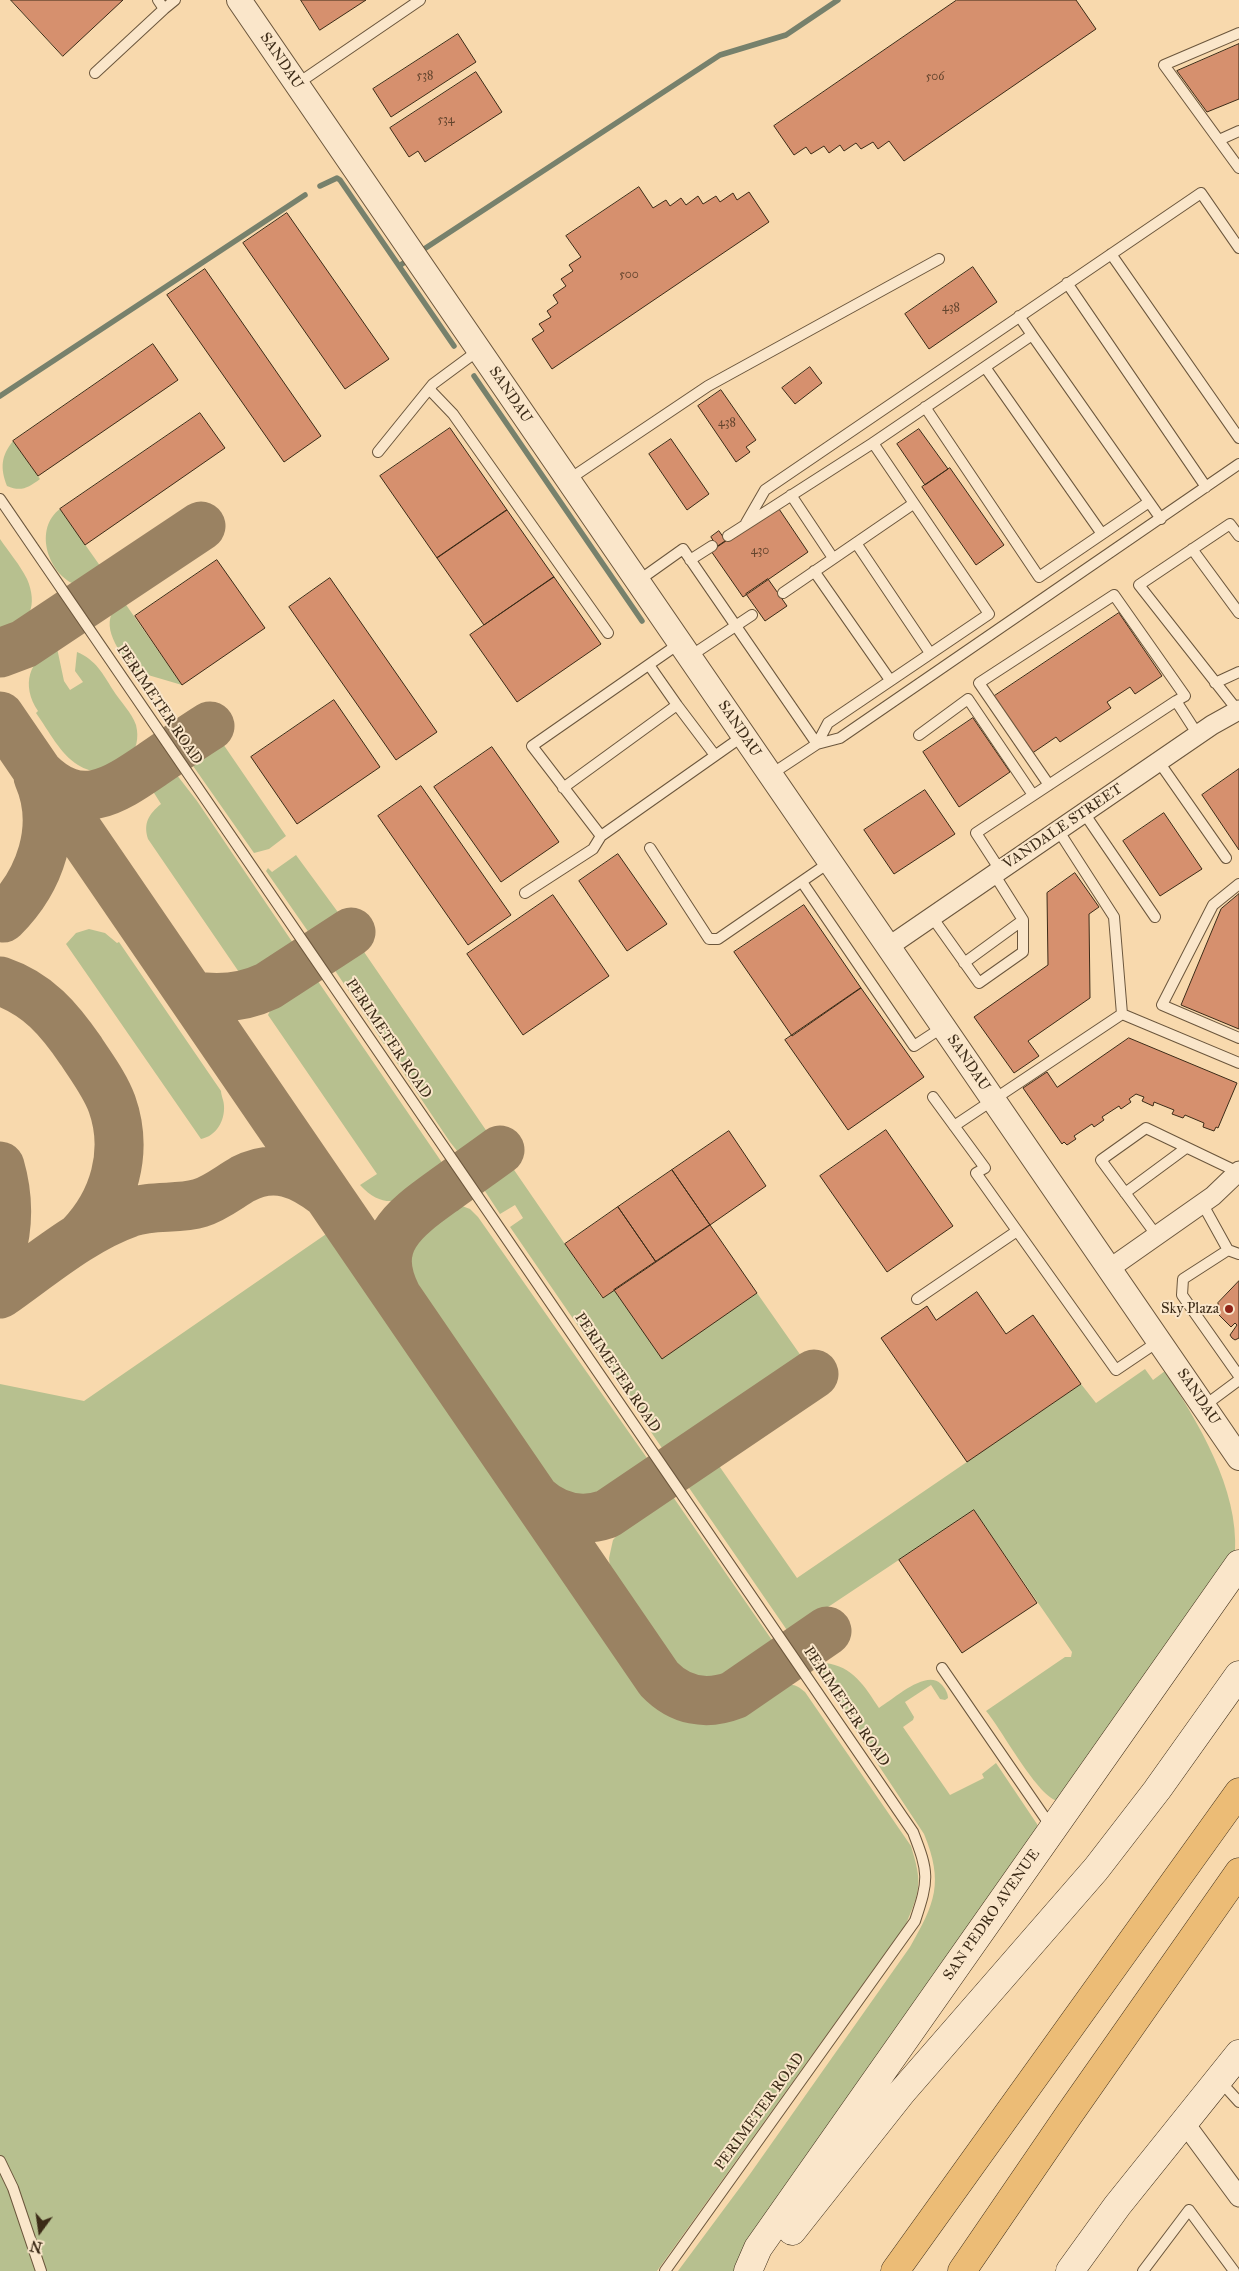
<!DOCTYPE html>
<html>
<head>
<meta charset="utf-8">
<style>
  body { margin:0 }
  #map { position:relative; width:1239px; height:2271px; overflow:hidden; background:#f8d9ad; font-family:"IM FELL Great Primer",serif }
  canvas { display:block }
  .north { position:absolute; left:15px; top:2206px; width:50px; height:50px; -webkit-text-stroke:4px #fae6ca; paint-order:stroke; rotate:194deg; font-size:14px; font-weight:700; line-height:20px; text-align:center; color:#3c2b17 }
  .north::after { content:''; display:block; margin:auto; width:18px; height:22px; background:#3c2b17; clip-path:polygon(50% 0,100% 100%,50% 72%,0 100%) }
</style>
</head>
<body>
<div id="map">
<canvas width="1239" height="2271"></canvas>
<div class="north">N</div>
</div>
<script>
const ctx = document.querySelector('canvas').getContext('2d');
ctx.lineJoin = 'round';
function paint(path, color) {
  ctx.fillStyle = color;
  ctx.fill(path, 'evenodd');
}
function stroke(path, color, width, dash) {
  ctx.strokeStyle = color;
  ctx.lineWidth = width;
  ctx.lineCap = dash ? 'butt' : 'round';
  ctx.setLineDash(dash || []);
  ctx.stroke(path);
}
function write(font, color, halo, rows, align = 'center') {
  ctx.font = font + ' "IM FELL Great Primer",serif';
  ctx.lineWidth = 4;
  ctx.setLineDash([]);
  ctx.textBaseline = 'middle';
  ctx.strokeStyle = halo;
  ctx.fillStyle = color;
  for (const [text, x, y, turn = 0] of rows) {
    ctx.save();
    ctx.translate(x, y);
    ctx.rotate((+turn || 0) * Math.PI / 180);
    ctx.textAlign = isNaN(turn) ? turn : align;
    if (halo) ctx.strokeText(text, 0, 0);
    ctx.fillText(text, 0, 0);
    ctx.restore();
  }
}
paint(new Path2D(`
  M13,441l27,38c-12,9 -19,13 -33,7 -7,-18 -6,-30 6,-45z
  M60,509l43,61 -18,10 -11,4c-27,-12 -40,-56 -14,-75z
  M0,539c9,13 20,26 27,40 11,25 4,50 -27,49z
  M122,599l60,86 -51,-15c-14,-25 -35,-46 -9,-71z
  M57,648l7,33 6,9 13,-8 -8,-11 2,-19c19,8 26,22 36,38 7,11 19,23 23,35 9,35 -29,59 -58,40 -18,-11 -29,-34 -42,-52l2,-2c-17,-25 -10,-53 19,-63z
  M221,741l65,95 -17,13 -15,4 -63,-90 18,-17z
  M173,770l24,31 102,151 -42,26h-14l-95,-139c-5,-16 1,-25 13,-35l-12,-19z
  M296,855l44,60 -2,8 -24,17 -48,-69 2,-3 4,4z
  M89,929l16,4 12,10 2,-1 102,149c0,4 3,10 3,15 1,15 -8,30 -23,33l-135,-195 10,-11z
  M354,947l8,2 130,190 -20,14 -14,-1 -8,-10 -57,-85 12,-9 -9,-13 -12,9 -54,-81z
  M313,974l132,193 -2,8c-29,18 -53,43 -83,10l17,-11 -109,-159 8,-17z
  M510,1164l92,134 12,-8 48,68 95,-65 49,70 -128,88h-11l-5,-3 -152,-221 13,-9 -8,-13 -15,9 -19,-29z
  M462,1206l8,3 8,8 171,244 2,5 -3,5c-33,21 -61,50 -98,18l-137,-200c-13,-31 -8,-48 18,-68 10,-8 18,-14 31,-15z
  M332,1230l312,457c5,5 10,12 16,16 27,20 64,19 91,3 12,-7 22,-20 37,-21 7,-1 11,2 17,7l106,154c11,36 10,43 -5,78l-249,347h-657v-887l84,17z
  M1145,1369l8,11 12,-9c33,52 74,117 70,182l-176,248c-20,-1 -58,-73 -73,-90l79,-54h6l1,-5 -98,-142 -158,105 -25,21 -106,-154 30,-22 82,118 284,-194 15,19z
  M669,1491l107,155 -43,30 -17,8h-18l-22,-11 -59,-86 -7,-19 -1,-10 4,-18 16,-18 -1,-2z
  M825,1663c28,3 40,24 54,45 15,-9 47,-39 62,-24 4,4 7,9 7,14l-3,2 -5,-1 -9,-14 -26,17 9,15 -1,3 -10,7 47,68 34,-17 -2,-4 14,-11 41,61 2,17 -305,430h-56l72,-97 160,-227c25,-44 34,-64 14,-113l-112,-169z`), '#b7c08f');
stroke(new Path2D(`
  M320,186l17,-8 3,2 114,166
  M418,253l302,-198 66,-20 52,-35
  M399,266l12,-8
  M474,376l168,245
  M0,396l305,-201`), '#77816c', 5.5);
stroke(new Path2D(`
  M0,653l24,-9 177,-118
  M0,716l659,963c21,22 47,27 75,16l93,-64
  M38,772c42,42 74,20 115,-8 19,-13 38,-26 57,-38
  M3,918c37,-37 57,-91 35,-141
  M0,981c38,13 59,38 81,70 11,17 24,34 31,53 17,48 2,98 -32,133
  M191,995c27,5 52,3 77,-9l83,-54
  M0,1166c9,31 9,60 0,90
  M0,1294c40,-28 83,-65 129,-81 23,-9 48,-3 71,-10 16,-5 29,-16 43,-24 32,-17 58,-5 84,15
  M397,1296c-27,-53 7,-77 46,-105 19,-14 38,-27 57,-41
  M536,1499c21,19 45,24 71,15l207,-140`), '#9a8262', 49);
const building = new Path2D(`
  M11,0h112l-60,56z
  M301,0h65l-46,30z
  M957,0h119l20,29 -192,132 -15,-20 -11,8 -5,-7 -12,7 -5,-6 -12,8 -4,-6 -11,8 -5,-7 -13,8 -5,-7 -12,8 -20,-29z
  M458,34l18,28 -85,55 -18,-28z
  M1239,44v55l-32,13 -30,-41z
  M476,72l26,40 -77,50 -7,-11 -9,6 -19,-29z
  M639,187l14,21 13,-8 4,6 11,-8 5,7 12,-9 5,8 13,-8 4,6 13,-9 4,7 12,-8 20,30 -217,147 -20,-30 12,-8 -5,-7 12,-7 -4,-6 11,-8 -5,-8 13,-9 -5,-7 12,-8 -4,-6 12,-8 -15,-21z
  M287,213l102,146 -44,30 -102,-146z
  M973,267l24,35 -68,47 -24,-35z
  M205,269l116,167 -37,26 -117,-167z
  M153,344l25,36 -140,96 -25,-35z
  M810,367l12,16 -27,21 -13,-16z
  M721,390l35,50 -10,7 4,5 -14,10 -38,-56z
  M200,413l25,35 -140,97 -25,-36z
  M450,428l57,82 -70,48 -57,-82z
  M919,429l29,40 -23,16 -28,-41z
  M671,439l38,55 -22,16 -38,-56z
  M950,468l54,77 -28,20 -54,-78z
  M777,506l31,46 -65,45 -32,-46z
  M507,510l47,67 -70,48 -47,-67z
  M719,531l7,10 -9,6 -6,-10z
  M217,560l48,68 -83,57 -47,-69z
  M554,577l47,67 -84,58 -47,-67z
  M330,578l107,154 -41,28 -107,-153z
  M768,579l19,27 -22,15 -19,-27z
  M1119,613l43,63 -27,18 -5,-7 -23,15 4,6 -51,34 -4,-5 -25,17 -38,-57z
  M334,700l46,67 -83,57 -46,-67z
  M973,718l37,54 -51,35 -36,-55z
  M492,747l67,95 -58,40 -67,-95z
  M1239,769v81l-37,-55z
  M421,786l90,129 -43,30 -90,-129z
  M925,790l30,44 -61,40 -30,-44z
  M1164,813l38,56 -42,27 -37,-55z
  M618,854l49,70 -40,27 -48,-70z
  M1075,873l24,34 -10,7 1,84 -62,43 11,15 -25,17 -40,-56 74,-52 -1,-72z
  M1239,894v135l-58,-24 40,-96z
  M553,895l56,81 -86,59 -56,-81z
  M804,905l57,83 -69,48 -58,-84z
  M861,988l63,89 -76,53 -63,-90z
  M1129,1038l108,45 -19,45 -2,-1 -2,4 -11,-4 1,-4 -19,-8 -2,3 -11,-4 2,-4 -20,-8 -1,4 -11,-5 2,-4 -8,-3 -7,5 2,3 -10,7 -2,-3 -17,11 2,3 -10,7 -2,-3 -18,12 2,3 -9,6 -3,-3 -2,2 -39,-56 24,-16 10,15z
  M886,1130l67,96 -66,46 -67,-96z
  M729,1131l37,55 -56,39 -38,-55z
  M672,1170l38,55 -54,37 -38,-55z
  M618,1207l38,55 -53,36 -38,-54z
  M710,1225l47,68 -95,66 -48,-69z
  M1239,1281v57l-4,2 -3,-2 -2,-3 7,-10 -2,-2 -4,4 -12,-12 -1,-12z
  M977,1292l29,42 27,-19 48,69 -114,78 -86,-124 46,-32 9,14z
  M974,1510l63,93 -75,50 -63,-93z`);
paint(building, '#d6906e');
stroke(building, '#3c2b17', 1);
const service = new Path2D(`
  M158,0l6,9 11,-9
  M1239,33l-75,32 75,103
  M95,73l69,-64
  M297,84l123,-84
  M1219,140l20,-9
  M1111,254l128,184
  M1067,283l139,204
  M1019,316l13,19
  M985,367l117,167
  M429,389l24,25 155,219
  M925,407l114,170 110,-75
  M873,443l159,-108 129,184
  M378,452l55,-68 46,-34
  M568,480l140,-94 231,-127
  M791,495l42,63
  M0,499l913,1333c16,41 16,47 2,89l-250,350
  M746,523l19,-33 436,-297 38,55
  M728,536l145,-93 116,171 -161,109 -11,21
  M856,543l74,110
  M1192,549l47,64
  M690,560l22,-14
  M814,571l76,109
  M638,581l45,-32 134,195
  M783,593l130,-89
  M680,643l-148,103 69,90 142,-100
  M689,657l63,-42
  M649,665l28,40
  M1215,683l24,-11
  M1238,711l-99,-126 91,-61 9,12
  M919,735l49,-36 65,96
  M1159,762l67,96
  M770,775l47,-31 23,-6 399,-274
  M1049,785l-70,-102 135,-88 71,101 -9,5
  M563,788l114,-83 37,49
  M1084,813l71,104
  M1058,830l56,87 8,97
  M650,848l59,91h9l112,-77
  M1000,870l-24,-37 200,-132 22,34
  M802,882l112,164 29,-19
  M1239,884l-26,21 -51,100 77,33
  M525,893l68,-44 8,-13
  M932,917l47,66 44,-31v-32l-29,-46
  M964,963l59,-43
  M933,1097l52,71 -9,5 140,197 43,-29
  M954,1126l168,-112 117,49
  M1125,1193l61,-45
  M1202,1203l26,47
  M1157,1236l-56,-76 45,-32 92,44
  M1239,1254l-11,-4 -45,29 -1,16 57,81
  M917,1299l100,-68
  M1204,1406l35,-26
  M942,1668l110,160
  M1220,2081l19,21
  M0,2161l13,27 28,83
  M1143,2271l46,-61 45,61`);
const minor = new Path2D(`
  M888,947l324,-222 27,-15
  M1109,1269l104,-73 26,-25
  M1183,2121l56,76`);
const tertiary = new Path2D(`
  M239,0l1000,1458`);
const secondary = new Path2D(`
  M792,2231l110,-139 194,-223 61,-79 82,-115
  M748,2271l10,-23 481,-684
  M1070,2271l47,-65 122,-152`);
const motorway = new Path2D(`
  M895,2271l344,-479
  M962,2271l106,-155 171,-244`);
stroke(service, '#6b563c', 12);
stroke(minor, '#6b563c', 21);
stroke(tertiary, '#6b563c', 26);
stroke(secondary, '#3c2b17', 29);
stroke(motorway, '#3c2b17', 29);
stroke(service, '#fae6ca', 10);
stroke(minor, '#fae6ca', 19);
stroke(tertiary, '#fae6ca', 24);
stroke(secondary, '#fae6ca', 28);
stroke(motorway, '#ecbc76', 28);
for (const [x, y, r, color] of [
  [1229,1309,5,"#8f2418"]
]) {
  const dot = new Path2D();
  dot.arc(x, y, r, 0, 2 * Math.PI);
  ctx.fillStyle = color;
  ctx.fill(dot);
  stroke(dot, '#fae6ca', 2);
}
write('12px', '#62442d', null, [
  ["538",425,76],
  ["506",935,77],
  ["534",446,120],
  ["500",629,275],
  ["438",951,308],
  ["438",727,423],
  ["430",760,551]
]);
write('15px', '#3c2b17', '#fae6ca', [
  ["SANDAU",281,61,56],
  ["SANDAU",510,395,56],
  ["PERIMETER ROAD",159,705,56],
  ["SANDAU",739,729,56],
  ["VANDALE STREET",1063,827,-34],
  ["PERIMETER ROAD",388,1039,56],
  ["SANDAU",968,1063,56],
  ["PERIMETER ROAD",617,1373,56],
  ["SANDAU",1198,1397,56],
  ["PERIMETER ROAD",846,1707,56],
  ["SAN PEDRO AVENUE",992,1915,-55],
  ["PERIMETER ROAD",760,2112,-54]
]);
write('15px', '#3c2b17', '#fae6ca', [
  ["Sky Plaza",1219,1309]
], 'right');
</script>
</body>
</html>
